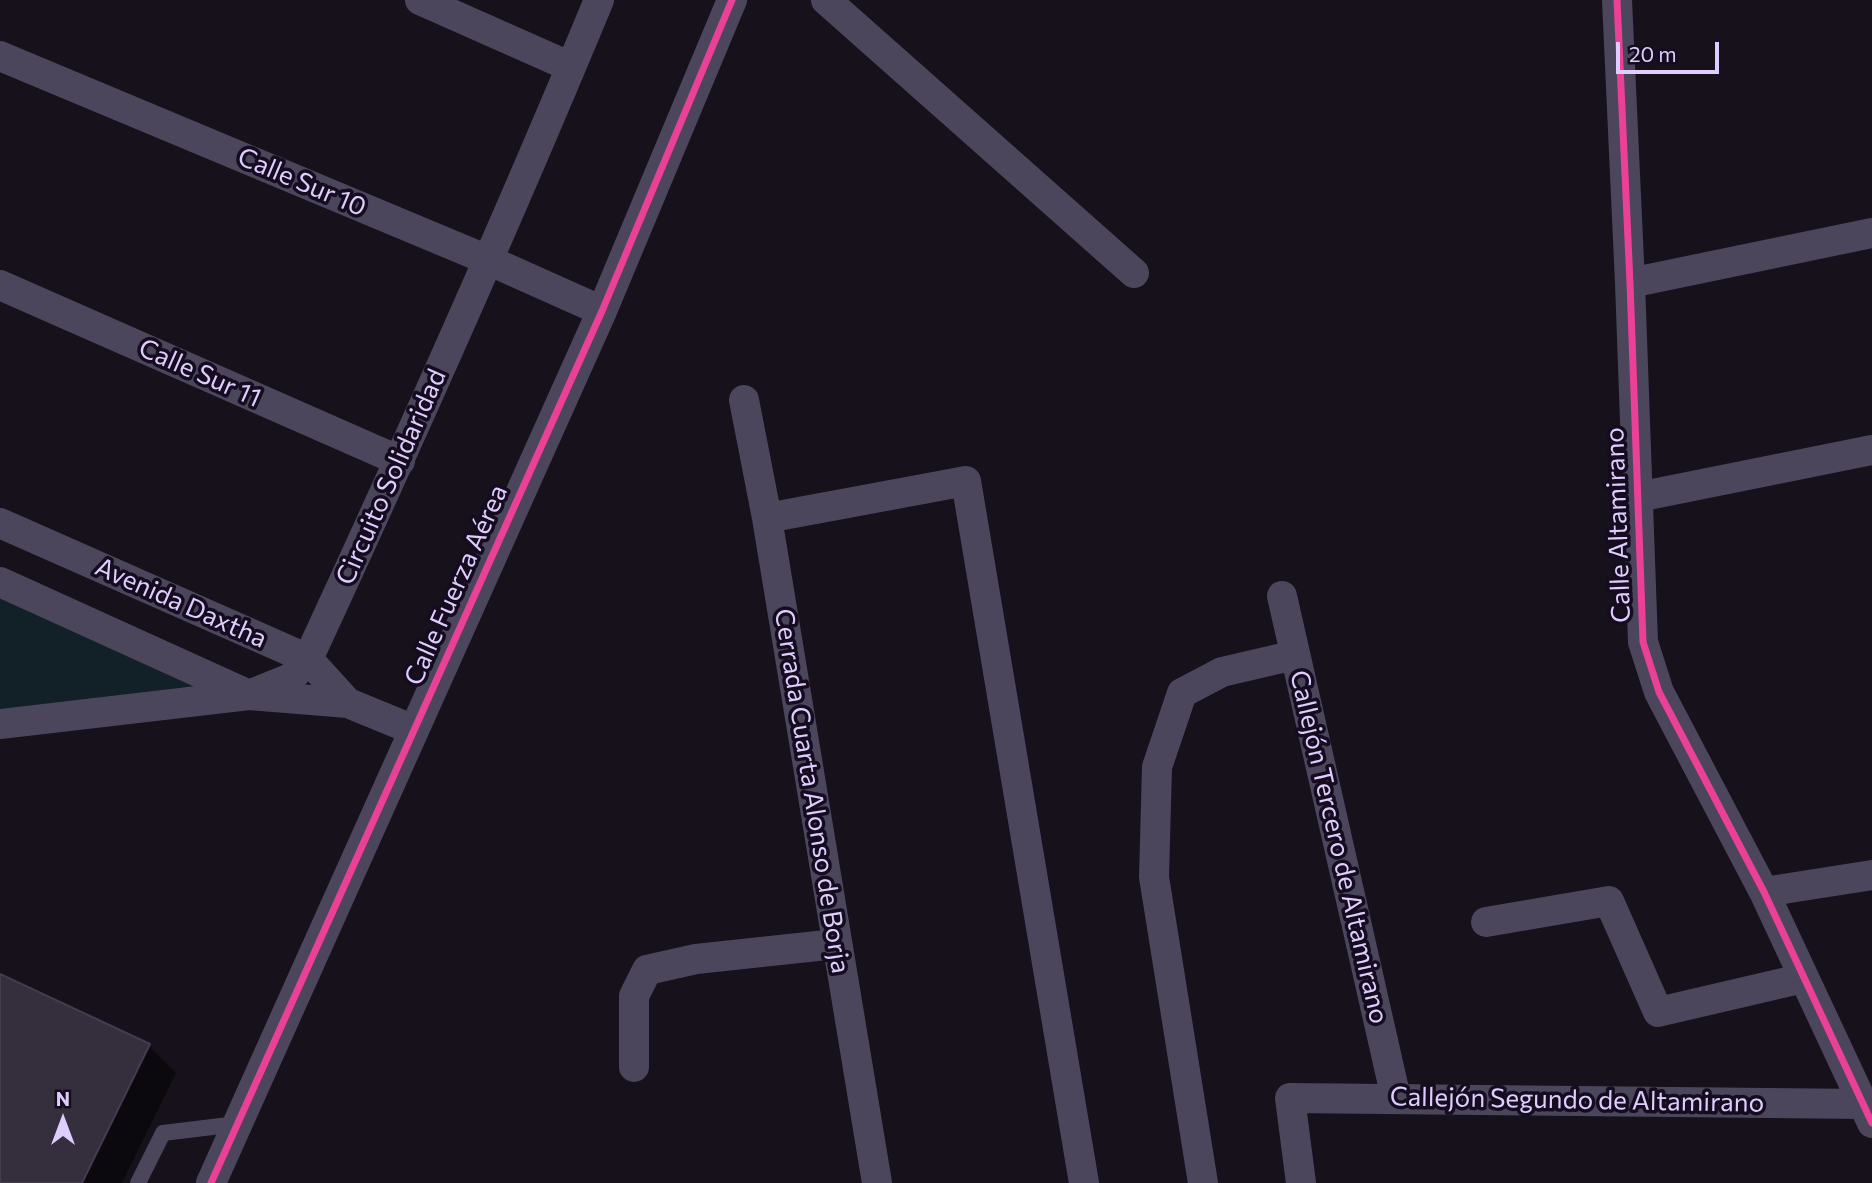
<!DOCTYPE html>
<html>
<head>
<meta charset="utf-8">
<style>
  body { margin:0 }
  #map { position:relative; width:1872px; height:1183px; overflow:hidden; background:#16111b; font-family:Commissioner,sans-serif }
  canvas { display:block }
  .north { position:absolute; left:28px; top:1085px; width:70px; height:70px; -webkit-text-stroke:5px #150d1f; paint-order:stroke; rotate:0deg; font-size:19px; font-weight:700; line-height:28px; text-align:center; color:#dfcdfd }
  .north::after { content:''; display:block; margin:auto; width:24px; height:32px; background:#dfcdfd; clip-path:polygon(50% 0,100% 100%,50% 72%,0 100%) }
  .scale { position:absolute; left:1616px; top:42px; width:103px; height:32px; box-sizing:border-box; border:4px solid #dfcdfd; border-top:0; padding-left:9px; font-size:21px; line-height:24px; white-space:nowrap; color:#dfcdfd; -webkit-text-stroke:5px #150d1f; paint-order:stroke }
</style>
</head>
<body>
<div id="map">
<canvas width="1872" height="1183"></canvas>
<div class="north">N</div>
<div class="scale">20 m</div>
</div>
<script>
const ctx = document.querySelector('canvas').getContext('2d');
ctx.lineJoin = 'round';
function paint(path, color) {
  ctx.fillStyle = color;
  ctx.fill(path, 'evenodd');
}
function stroke(path, color, width, dash) {
  ctx.strokeStyle = color;
  ctx.lineWidth = width;
  ctx.lineCap = dash ? 'butt' : 'round';
  ctx.setLineDash(dash || []);
  ctx.stroke(path);
}
function write(font, color, halo, rows, align = 'center') {
  ctx.font = font + ' Commissioner,sans-serif';
  ctx.lineWidth = 7;
  ctx.setLineDash([]);
  ctx.textBaseline = 'middle';
  ctx.strokeStyle = halo;
  ctx.fillStyle = color;
  for (const [text, x, y, turn = 0] of rows) {
    ctx.save();
    ctx.translate(x, y);
    ctx.rotate((+turn || 0) * Math.PI / 180);
    ctx.textAlign = isNaN(turn) ? turn : align;
    if (halo) ctx.strokeText(text, 0, 0);
    ctx.fillText(text, 0, 0);
    ctx.restore();
  }
}
paint(new Path2D(`
  M0,595l226,97 -226,25z`), '#122127');
paint(new Path2D(`
  M0,976l149,70 27,27 -54,110h-122z`), '#0007');
const building = new Path2D(`
  M0,974l150,70 -68,139h-82z`);
paint(building, '#352f3d');
stroke(building, '#443b4e', 2);
stroke(new Path2D(`
  M138,1183l25,-50 74,-9`), '#4c465c', 16);
stroke(new Path2D(`
  M420,0l151,67
  M826,0l308,273
  M1617,0l13,283 13,359 16,50 105,200 108,231
  M0,56l488,204 114,51
  M1630,283l242,-50
  M0,285l400,176
  M744,400l23,118 110,665
  M1638,497l234,-47
  M767,518l199,-37 118,702
  M0,523l308,136 40,44
  M0,582l249,113 99,8 66,27
  M1282,596l114,502
  M0,724l249,-29 42,-17 17,-19c101,-218 199,-437 291,-659
  M1764,892l108,-17
  M1486,922l123,-21 49,111 146,-34
  M634,1067v-71l13,-26 49,-11 140,-15
  M211,1183l391,-872 130,-311
  M1203,1183l-49,-306 3,-110 25,-74 40,-21 73,-17
  M1301,1183l-11,-85 573,6`), '#4c465c', 30);
stroke(new Path2D(`
  M1617,0l13,283 13,359 16,50 105,200 108,231
  M211,1183l391,-872 130,-311`), '#ea4096', 7);
write('26px', '#dfcdfd', '#150d1f', [
  ["Calle Sur 10",302,182,23],
  ["Calle Sur 11",200,373,24],
  ["Circuito Solidaridad",391,477,-66],
  ["Calle Altamirano",1618,525,-92],
  ["Calle Fuerza Aérea",456,585,-66],
  ["Avenida Daxtha",181,603,24],
  ["Cerrada Cuarta Alonso de Borja",812,791,81],
  ["Callejón Tercero de Altamirano",1339,847,77],
  ["Callejón Segundo de Altamirano",1577,1100,1]
]);
</script>
</body>
</html>
